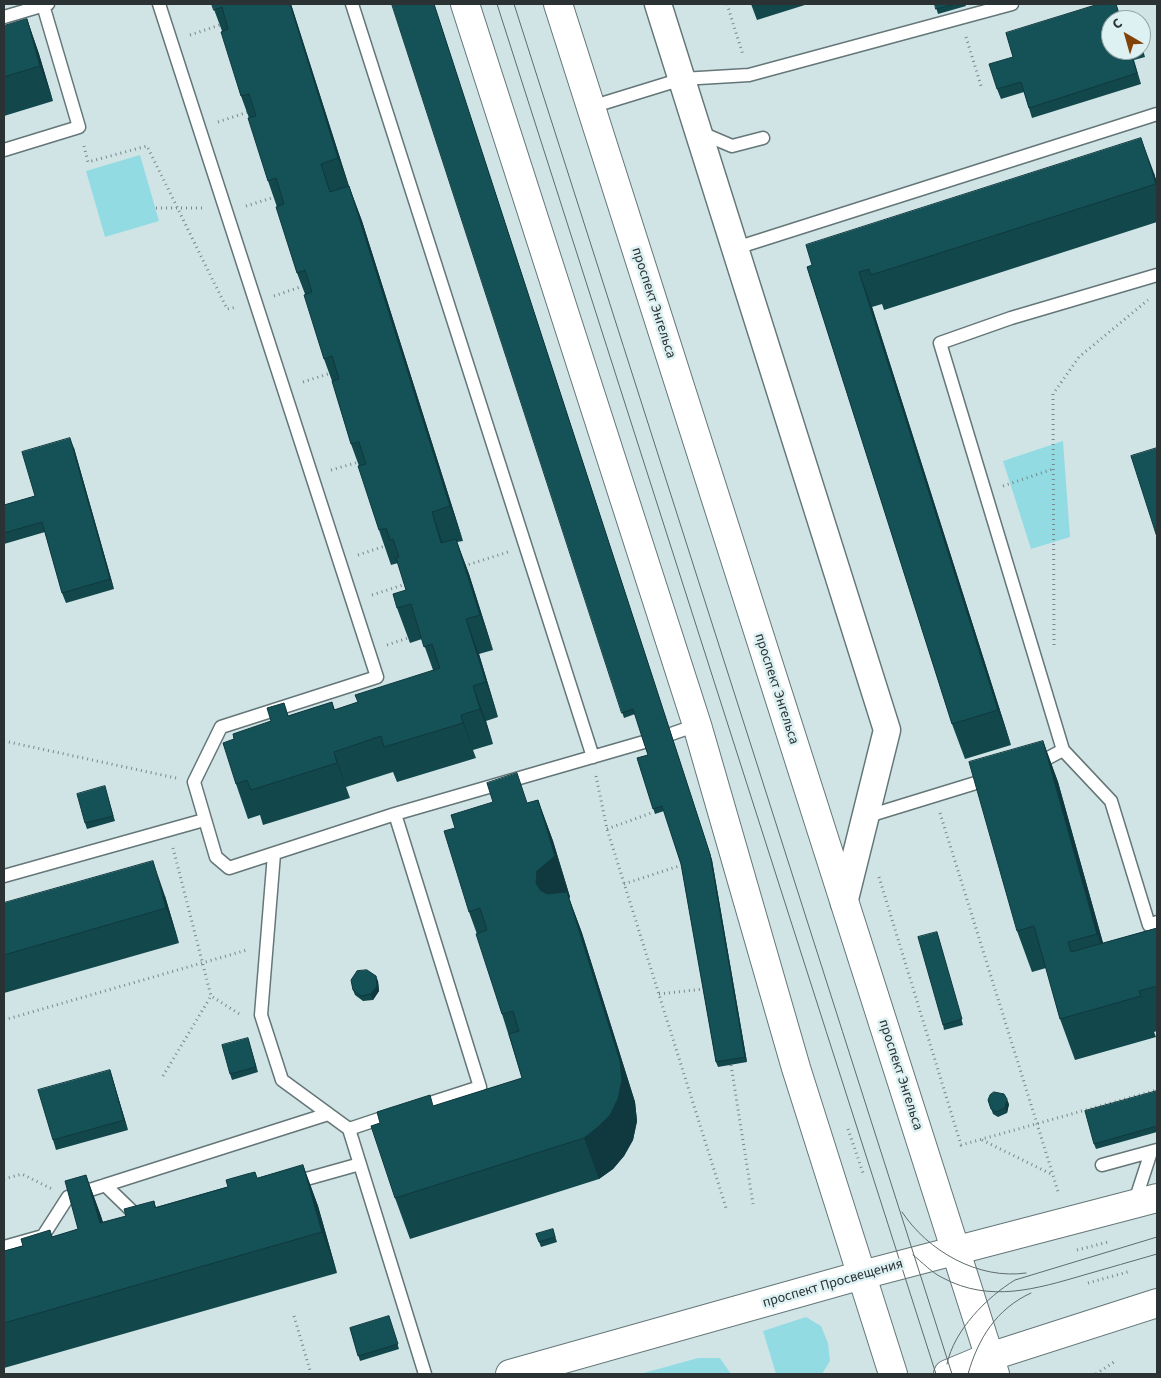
<!DOCTYPE html>
<html>
<head>
<meta charset="utf-8">
<style>
  body { margin:0 }
  #map { position:relative; width:1161px; height:1378px; overflow:hidden; background:#d0e4e6; font-family:"Source Sans 3",sans-serif }
  canvas { display:block }
  .frame { position:absolute; inset:0; border:5px solid #2a3233; pointer-events:none }
  .north { position:absolute; left:1101px; top:10px; width:50px; height:50px; box-sizing:border-box; background:#ddf1f3; border:1px solid #95a5a6; border-radius:50%; rotate:322deg; font-size:14px; font-weight:700; line-height:20px; text-align:center; color:#2a3233 }
  .north::after { content:''; display:block; margin:auto; width:18px; height:22px; background:#824308; clip-path:polygon(50% 0,100% 100%,50% 72%,0 100%) }
</style>
</head>
<body>
<div id="map">
<canvas width="1161" height="1378"></canvas>
<div class="frame"></div>
<div class="north">С</div>
</div>
<script>
const ctx = document.querySelector('canvas').getContext('2d');
ctx.lineJoin = 'round';
function paint(path, color) {
  ctx.fillStyle = color;
  ctx.fill(path, 'evenodd');
}
function stroke(path, color, width, dash) {
  ctx.strokeStyle = color;
  ctx.lineWidth = width;
  ctx.lineCap = dash ? 'butt' : 'round';
  ctx.setLineDash(dash || []);
  ctx.stroke(path);
}
function write(font, color, halo, rows, align = 'center') {
  ctx.font = font + ' "Source Sans 3",sans-serif';
  ctx.lineWidth = 5;
  ctx.setLineDash([]);
  ctx.textBaseline = 'middle';
  ctx.strokeStyle = halo;
  ctx.fillStyle = color;
  for (const [text, x, y, turn = 0] of rows) {
    ctx.save();
    ctx.translate(x, y);
    ctx.rotate((+turn || 0) * Math.PI / 180);
    ctx.textAlign = isNaN(turn) ? turn : align;
    if (halo) ctx.strokeText(text, 0, 0);
    ctx.fillText(text, 0, 0);
    ctx.restore();
  }
}
paint(new Path2D(`
  M140,155l19,66 -54,16 -19,-66z
  M1063,441l7,96 -39,12 -28,-88z
  M806,1317l15,9 7,17 2,18 -8,13h-46l-13,-43z
  M698,1358h22l11,16h-91z`), '#93dbe3');
const service = new Path2D(`
  M159,4l218,673 -156,50 -27,55 22,75 13,11 166,-54 249,-72
  M352,4l241,753
  M4,17l44,-13
  M591,107l91,-28 67,-4 263,-71
  M699,132l33,14 31,-8
  M4,150l75,-23 -36,-122
  M736,248l421,-134
  M1157,275l-146,43 -71,25 123,407 48,51 38,124 8,-3
  M671,734l26,-9
  M1035,765l28,-15
  M395,814l85,273 -62,20
  M865,817l127,-39
  M274,854l-13,161 21,65 67,49 76,245
  M4,876l200,-56
  M349,1129l45,-15
  M1102,1165l55,-15
  M292,1183l68,-19
  M105,1185l34,33
  M1134,1204l17,-52
  M4,1247l39,-11 25,-39 260,-83`);
const minor = new Path2D(`
  M658,4l229,726 -43,173`);
const secondary = new Path2D(`
  M510,1374l352,-99 295,-77
  M948,1374l41,-17 168,-54`);
const primary = new Path2D(`
  M465,4l232,721 99,343 97,306
  M558,4l437,1370`);
stroke(service, '#647678', 15);
stroke(minor, '#647678', 29);
stroke(secondary, '#647678', 30);
stroke(primary, '#647678', 30);
stroke(new Path2D(`
  M727,4l16,51
  M190,35l30,-10
  M966,37l16,52
  M218,122l30,-10
  M84,146l4,16 59,-16 80,163 10,-2
  M246,206l29,-9
  M156,208h49
  M274,296l29,-10
  M303,382l28,-9
  M331,470l28,-8
  M1003,486l50,-17
  M358,555l27,-9
  M464,566l44,-14
  M372,595l34,-11
  M387,645l21,-7
  M1054,645l-1,-251 26,-37 69,-57
  M4,741l172,37
  M596,776l11,53 120,382
  M940,813l113,362
  M607,829l47,-17
  M173,848l38,148 30,19
  M879,877l82,268 196,-55
  M624,884l58,-19
  M659,994l45,-5
  M4,1020l243,-70
  M731,1065l22,139
  M163,1076l48,-80
  M848,1129l15,44
  M982,1140l71,35 6,20
  M4,1179l18,-5 30,15
  M1077,1250l31,-8
  M1088,1283l43,-12
  M294,1316l17,58
  M1096,1374l18,-12`), '#7a8789', 3, [1, 4]);
stroke(service, '#fff', 12);
stroke(minor, '#fff', 26);
stroke(secondary, '#fff', 28);
stroke(primary, '#fff', 28);
stroke(new Path2D(`
  M497,4l439,1370
  M514,4l438,1370
  M902,1212c26,39 76,68 124,61
  M913,1255c9,7 19,18 30,23 47,25 93,11 141,-3 24,-7 49,-14 73,-21
  M947,1364c7,-34 40,-67 68,-84l142,-43
  M968,1374c10,-35 28,-65 63,-81`), '#5f6b6c', 1);
paint(new Path2D(`
  M212,4h79l58,182 13,35 101,320 -6,1 12,32 24,76 -14,4 19,63 -12,4 7,23 -20,6 3,8 -79,24 -4,-10 -47,15 4,11 -87,27 -3,-10 -12,4 -12,-35 -2,-45 37,-18 13,-18 4,13 44,-14 3,8 23,-8 75,-32 -11,-31 -12,4 -13,-35 9,-18 -8,-27 -7,2 -12,-35 -20,-64 -8,-22 -19,-63 -8,-22 -19,-65 -8,-21 -20,-66 -9,-26 -19,-63 -8,-22 -19,-65z
  M392,4h42l278,856 35,202 -29,5 -2,-5 -35,-198 -17,-53 -9,3 -18,-56 11,-3 -13,-41 -11,4z
  M751,4h57l-51,16z
  M935,4h30l1,2 -28,8z
  M1116,4l5,16h-10v30h30v-7l4,14 -11,3 7,24 -109,34 -8,-26 -23,7 -4,-10 16,-32z
  M27,19l12,35 14,47 -49,15v-90z
  M1154,173l3,10v39l-273,88 -2,-6 -10,3 139,438 -46,14 -13,-35 -145,-457z
  M74,448l40,141 -48,14 -4,-10 -17,-61 -41,12v-39l31,-9z
  M1043,741l15,41 45,161 54,-15v103l-3,1 2,5 -81,23 -15,-41 -14,-51 -14,4 -15,-41z
  M106,791l9,30 -28,8 -2,-6z
  M538,800l15,41 17,56 -1,1 13,35 53,169 2,19 -4,19 -9,16 -11,13 -14,10 -189,60 -15,-41 -15,-75 142,-45 -45,-144 -8,-22 59,-109z
  M165,896l14,47 -175,50v-90z
  M937,932l26,93 -19,5 -1,-5z
  M378,981l1,10 -6,9 -10,1 -8,-6 -2,-5z
  M248,1038l10,34 -26,8 -2,-6z
  M110,1070l18,60 -72,20 -3,-10z
  M1157,1091v41l-61,17 -2,-5z
  M988,1100l21,4 -2,9 -9,4 -5,-3z
  M303,1165l15,41 19,67 -333,95v-117l74,-22 8,-54 17,47 23,-6 28,-15 2,6z
  M553,1229l4,13 -16,5 -5,-13z
  M389,1316l10,33 -39,12 -10,-33z`), '#12474c');
paint(new Path2D(`
  M290,4h1l60,189 -13,-35z
  M434,4l278,856 35,202 -2,-5z
  M27,19l12,35 14,47 -13,-35z
  M1141,138l13,35 3,10v5z
  M349,186l13,35 101,320 -13,-35z
  M859,272l13,35 139,438 -13,-35z
  M70,438l4,10 40,141 -4,-10z
  M432,512l12,35 -3,-4z
  M456,539l13,35 24,76 -13,-35z
  M466,619l13,35 19,63 -12,-35z
  M473,686l13,35 7,23 -13,-35z
  M461,715l12,35 3,8 -13,-35z
  M1043,741l15,41 54,193 -15,-41z
  M334,752l12,35 4,11 -13,-35z
  M538,800l15,41 17,56 -1,1 13,35 53,169 2,19 -4,19 -9,16 -11,13 -14,10 -15,-41 -32,-226 -16,-29z
  M153,861l12,35 14,47 -13,-35z
  M376,976l2,5 1,10 -6,9 -2,-6z
  M110,1070l18,60 -4,-10z
  M1007,1099l2,5 -2,9 -2,-5z
  M303,1165l15,41 19,67 -15,-41z
  M86,1175l15,41 14,48 -15,-41z`), '#0f393e');
const building = new Path2D(`
  M212,4h78l48,154 -17,6 9,28 19,-6 101,320 -18,6 9,31 15,-4 24,76 -14,4 20,63 -13,4 7,23 -19,6 2,8 -79,24 -3,-11 -47,16 3,11 -86,27 -4,-10 -11,4 -13,-41 11,-4 -1,-5 38,-13 -4,-13 17,-5 4,13 44,-14 2,8 24,-8 -3,-7 85,-27 -8,-24 -8,3 -13,-43 -14,4 -4,-14 13,-4 -10,-32 3,-1 -6,-18 -3,1 -4,-12 -7,2 -21,-64 8,-2 -7,-22 -8,2 -19,-63 7,-2 -7,-23 -8,3 -20,-64 8,-3 -7,-22 -8,3 -21,-66 8,-3 -8,-26 -8,3 -20,-63 8,-2 -7,-22 -8,2 -20,-64 7,-3 -6,-22 -8,3z
  M392,4h42l276,850 35,203 -29,5 -35,-198 -19,-58 -9,3 -16,-51 11,-3 -6,-18 -9,-28 -11,4z
  M935,4h20l-19,5z
  M1099,4h17l5,16h-10v30h19l7,23 -108,35 -8,-26 -24,7 -8,-25 24,-7 -7,-24z
  M27,19l13,47 -36,11v-51z
  M1141,138l15,46 -285,91 -2,-6 -10,3 139,438 -46,14 -145,-457 5,-2 -6,-20z
  M70,438l40,141 -48,14 -20,-71 -38,11v-28l31,-9 -13,-44z
  M1157,448v89l-26,-81z
  M1043,741l54,193 -29,8 3,10 86,-24v58l-18,5 2,5 -81,23 -26,-93 -17,5 -48,-169z
  M517,773l10,30 11,-3 17,56 -18,15 -1,12 4,7 7,4 20,-2 53,169 2,19 -4,19 -8,16 -12,12 -14,11 -189,60 -24,-72 9,-3 -3,-11 53,-17 3,11 89,-28 -13,-44 10,-3 -6,-20 -11,3 -26,-80 11,-4 -7,-22 -11,4 -25,-81 11,-3 -4,-13 42,-13 -6,-19z
  M105,786l8,30 -28,7 -8,-29z
  M153,861l13,47 -162,47v-52z
  M937,932l25,87 -19,6 -25,-88z
  M367,970l9,6 1,10 -6,8 -10,2 -8,-6 -2,-10 6,-9z
  M248,1038l8,29 -26,7 -8,-29z
  M110,1070l14,50 -71,20 -15,-50z
  M1157,1091v35l-63,18 -9,-33z
  M994,1092l10,2 3,5 -2,9 -9,4 -5,-3 -3,-9 2,-5z
  M303,1165l19,67 -318,91v-72l19,-5 -2,-7 29,-9 2,7 26,-8 -13,-48 21,-6 14,48 26,-7 -2,-7 30,-8 1,7 73,-21 -2,-7 21,-6 8,-2 2,6z
  M553,1229l2,8 -16,5 -3,-8z
  M389,1316l9,28 -40,12 -8,-28z`);
paint(building, '#155258');
stroke(building, '#0f393e', 1);
write('14px', '#2a3233', '#ddf1f3', [
  ["проспект Энгельса",653,303,72],
  ["проспект Энгельса",776,689,72],
  ["проспект Энгельса",900,1075,72],
  ["проспект Просвещения",833,1284,-16]
]);
</script>
</body>
</html>
